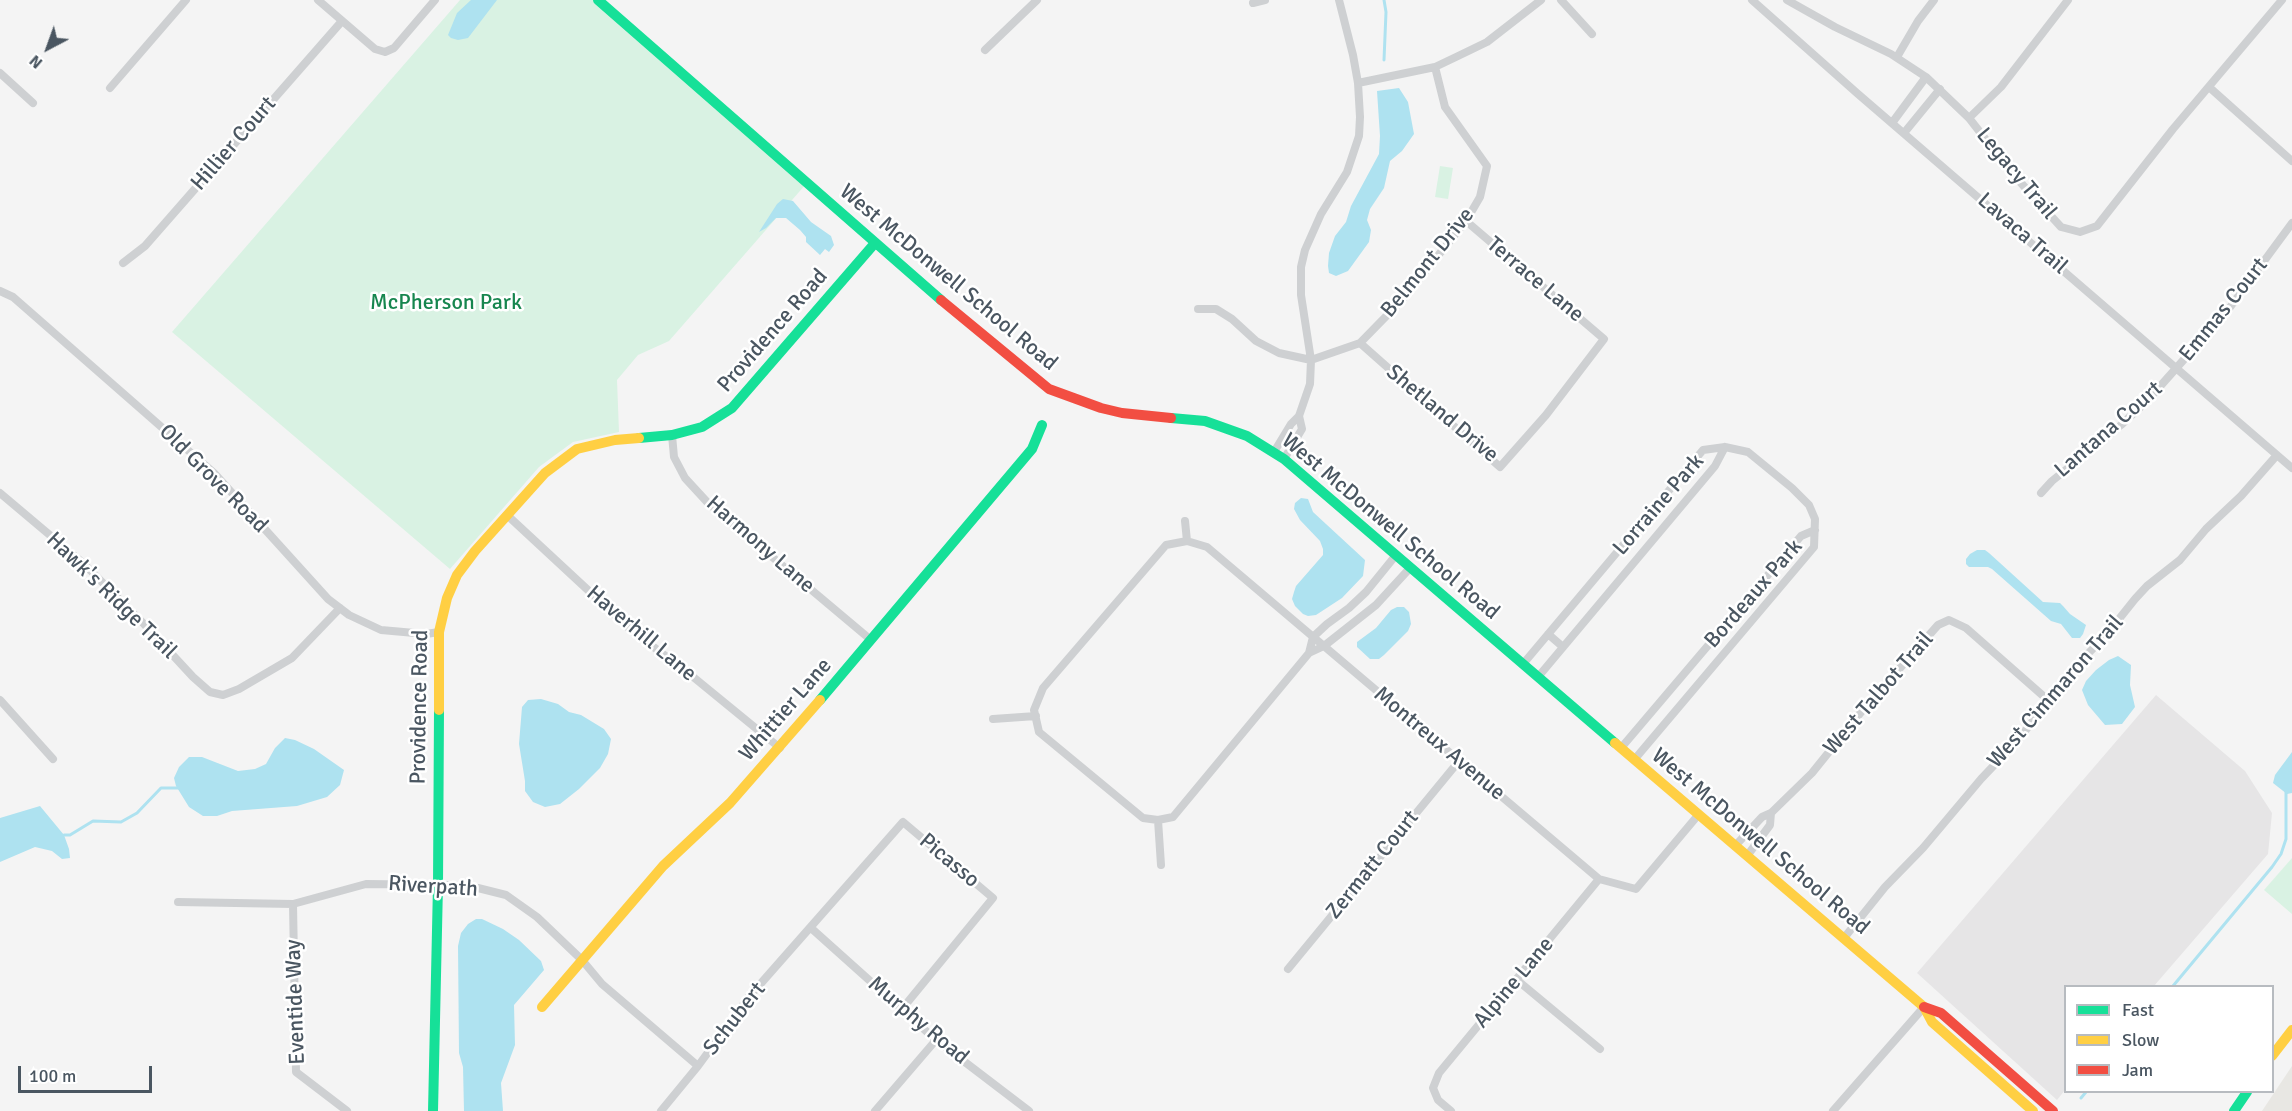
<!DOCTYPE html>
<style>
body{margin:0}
#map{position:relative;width:2292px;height:1111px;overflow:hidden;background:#f4f4f4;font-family:Signika,sans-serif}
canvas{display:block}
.legend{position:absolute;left:2064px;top:985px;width:210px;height:108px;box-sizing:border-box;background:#fff;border:2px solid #b7bbc0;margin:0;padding:8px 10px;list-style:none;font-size:18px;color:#4a5661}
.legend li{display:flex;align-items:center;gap:12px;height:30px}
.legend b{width:30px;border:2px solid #b7bbc0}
.north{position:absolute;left:18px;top:18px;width:60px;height:60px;-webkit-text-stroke:4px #fff;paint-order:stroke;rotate:221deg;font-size:16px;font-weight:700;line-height:24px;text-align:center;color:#4a5661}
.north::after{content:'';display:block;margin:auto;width:21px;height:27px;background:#4a5661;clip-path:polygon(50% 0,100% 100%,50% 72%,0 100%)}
.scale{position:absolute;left:18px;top:1066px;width:134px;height:27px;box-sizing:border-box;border:3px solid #4a5661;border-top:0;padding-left:8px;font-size:18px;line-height:21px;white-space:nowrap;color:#4a5661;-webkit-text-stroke:4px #fff;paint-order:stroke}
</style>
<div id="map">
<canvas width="2292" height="1111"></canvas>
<ul class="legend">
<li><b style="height:8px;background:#16e098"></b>Fast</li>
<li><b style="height:8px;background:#ffcf43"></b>Slow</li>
<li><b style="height:8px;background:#f24e42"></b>Jam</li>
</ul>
<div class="north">N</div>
<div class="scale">100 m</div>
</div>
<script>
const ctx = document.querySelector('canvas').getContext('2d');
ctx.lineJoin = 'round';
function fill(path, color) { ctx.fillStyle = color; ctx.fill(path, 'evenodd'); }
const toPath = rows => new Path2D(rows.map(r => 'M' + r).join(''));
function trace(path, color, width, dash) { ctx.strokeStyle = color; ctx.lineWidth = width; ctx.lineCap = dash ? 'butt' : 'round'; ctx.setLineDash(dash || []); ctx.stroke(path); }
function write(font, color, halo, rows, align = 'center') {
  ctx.font = font + ' Signika,sans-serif'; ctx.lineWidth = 5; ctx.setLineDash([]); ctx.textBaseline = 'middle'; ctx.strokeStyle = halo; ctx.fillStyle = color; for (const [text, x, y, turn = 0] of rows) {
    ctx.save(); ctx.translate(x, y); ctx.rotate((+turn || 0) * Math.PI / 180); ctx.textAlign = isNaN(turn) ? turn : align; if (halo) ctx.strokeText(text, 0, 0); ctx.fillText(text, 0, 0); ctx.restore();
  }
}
fill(toPath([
 [2292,1066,2292,1111,2262,1111]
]), '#e8e7e3');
fill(toPath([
 [2156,695,2245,771,2272,813,2268,854,2154,986,2066,986,2065,1090,2057,1100,1917,973]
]), '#e6e5e6');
fill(toPath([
 [460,0,598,0,806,184,669,341,638,355,617,380,619,432,573,442,539,467,450,569,172,332],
 [1440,166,1453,168,1448,199,1435,197],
 [2292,858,2292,914,2264,890]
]), '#d9f2e3');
fill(toPath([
 [471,0,497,0,468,38,458,40,451,38,448,35,457,13],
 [1399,88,1408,102,1414,134,1402,151,1390,161,1384,188,1370,209,1367,220,1371,230,1369,242,1348,271,1336,276,1329,273,1328,266,1329,253,1335,236,1346,222,1351,206,1379,154,1380,136,1377,91],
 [783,199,793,201,811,222,831,236,834,245,829,252,825,249,820,255,806,242,806,237,800,230,786,218,776,218,766,228,759,232,777,204],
 [1301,498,1308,499,1313,512,1365,560,1363,576,1342,598,1316,615,1308,616,1303,614,1295,606,1292,599,1294,592,1296,586,1323,555,1323,549,1320,541,1300,520,1294,509,1295,503],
 [1977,550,1985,550,1989,553,2043,602,2060,603,2063,606,2070,614,2086,625,2083,634,2080,638,2072,638,2061,624,2051,621,1992,569,1988,567,1969,567,1966,564,1966,559,1970,554],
 [1397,607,1404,607,1409,612,1411,624,1408,631,1384,655,1379,659,1370,659,1357,647,1357,642,1376,628,1391,610],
 [2118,656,2131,665,2130,685,2135,707,2122,724,2105,725,2088,705,2082,690,2086,681,2096,670,2109,660],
 [541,699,558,704,569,712,581,715,604,729,611,739,608,754,600,768,579,789,560,804,545,807,533,802,525,791,525,781,519,744,522,707,528,700],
 [285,738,295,740,314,749,344,770,340,785,327,797,297,806,232,811,217,816,203,816,189,807,176,786,174,778,179,767,189,757,202,757,238,771,255,769,266,764,275,748],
 [2292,752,2292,793,2287,794,2273,783,2275,775],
 [40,806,64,835,69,849,70,858,62,859,52,851,35,847,0,862,0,818],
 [476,919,482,919,503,929,519,940,541,961,544,970,514,1005,515,1045,501,1083,503,1111,464,1111,463,1067,459,1053,458,946,461,933,468,924]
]), '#aee2f0');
trace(toPath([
 [1384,60,1386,12,1384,0],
 [64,835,70,835,93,821,121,822,137,813,161,788,178,788],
 [2173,986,2272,867,2281,854,2286,839,2286,790],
 [2081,1098,2086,1092]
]), '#aee2f0', 3);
trace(toPath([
 [318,0,375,49,385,52,394,48,435,0],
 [1561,0,1592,34],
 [1752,0,1858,94,2292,468],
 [1787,0,1835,27,1891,54,1926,77,1969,118,2011,172,2061,227,2080,232,2097,226,2173,129,2282,0],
 [1253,3,1265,0],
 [985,50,1037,0],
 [1897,57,1918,21,1934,0],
 [0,73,33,103],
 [1358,83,1435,67,1456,57,1487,42,1541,0],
 [2209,87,2292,161],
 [110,88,186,0],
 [1969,118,2001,87,2068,0],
 [1892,123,1926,77],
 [1904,133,1940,89],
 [123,263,145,246,342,21],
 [0,291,13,297,214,473,328,599,349,615,381,630,426,634,439,632],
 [1198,309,1216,309,1232,319,1256,341,1279,353,1311,360,1360,343,1402,300,1466,221,1480,197,1487,166,1445,107,1435,67],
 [1360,343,1500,467,1546,415,1604,339,1466,221],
 [672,435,674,457,685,478,708,503,871,640],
 [1274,452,1291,424,1299,416,1310,384,1311,360,1301,295,1301,267,1305,250,1321,214,1347,172,1359,136,1360,117,1358,83,1353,55,1339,0],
 [1284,459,1302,429,1299,416],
 [0,493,83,563,144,624,193,677,210,692,223,695,239,689,292,658,340,608],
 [2041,493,2052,481,2121,425,2147,401,2228,310,2292,223],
 [507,515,631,630,692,676,780,748],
 [1185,521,1187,541],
 [1187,541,1207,547,1599,879,1636,889,1699,814],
 [1187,541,1166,545,1043,688,1034,710,1039,732,1143,818,1158,820,1173,817,1309,653],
 [1396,555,1366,592,1349,608,1327,624,1313,637,1309,653,1324,646,1376,605,1410,568],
 [1548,634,1563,647],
 [1523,664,1703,450,1725,447,1748,452,1792,488,1809,505,1815,519,1814,547,1634,760],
 [1538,677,1715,466,1725,447],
 [0,700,53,759],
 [993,719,1036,716],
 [1621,748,1801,536,1815,530],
 [1158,820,1161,865],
 [1735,846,1762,817,1771,813,1812,773,1862,711,1938,625,1949,620,1966,628,2049,701],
 [1747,856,1770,825,1771,813],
 [178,902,293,904,366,884,450,885,478,888,506,895,537,917,582,960,602,984,698,1066],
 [293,904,296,1072,347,1111],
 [811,928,936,1040,1029,1111],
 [1844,938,1885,887,1923,848,1981,779,2017,741,2079,663,2107,634,2135,599,2147,586,2180,560,2206,529,2241,496,2277,455],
 [1288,969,1459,761],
 [1517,980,1600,1049],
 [661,1111,698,1066,748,998,903,822,993,898,902,1009],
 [875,1111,936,1040],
 [1451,1111,1438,1100,1433,1088,1439,1073,1599,879],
 [1833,1111,1924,1007]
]), '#ced0d2', 8);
trace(toPath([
 [598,0,941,300],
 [1171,418,1205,421,1247,436,1284,459,1615,743],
 [639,438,672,435,702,427,732,408,875,243],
 [820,700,1032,449,1042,425],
 [433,1111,438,885,439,710],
 [2234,1111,2247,1092]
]), '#16e098', 10);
trace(toPath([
 [439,710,439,632,447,598,457,575,475,551,545,473,577,449,615,440,639,438],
 [1615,743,1924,1007,1932,1022,2033,1111],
 [542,1007,663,866,730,803,820,700],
 [2272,1056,2292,1030]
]), '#ffcf43', 10);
trace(toPath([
 [941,300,1049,389,1101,408,1122,413,1171,418],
 [1924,1007,1941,1013,2053,1111]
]), '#f24e42', 10);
write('22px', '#4a5661', '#fff', [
 ["Hillier Court",234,144,-49],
 ["Legacy Trail",2016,174,50],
 ["Lavaca Trail",2022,234,41],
 ["Belmont Drive",1428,263,-51],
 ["West McDonwell School Road",948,278,40],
 ["Terrace Lane",1535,280,40],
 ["Emmas Court",2224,310,-51],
 ["Providence Road",773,331,-49],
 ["Shetland Drive",1442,414,40],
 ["Lantana Court",2109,430,-41],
 ["Old Grove Road",213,479,45],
 ["Lorraine Park",1659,505,-49],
 ["West McDonwell School Road",1390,527,40],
 ["Harmony Lane",760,545,41],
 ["Bordeaux Park",1754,594,-49],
 ["Hawk's Ridge Trail",111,596,44],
 ["Haverhill Lane",641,634,40],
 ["West Cimmaron Trail",2056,692,-49],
 ["West Talbot Trail",1879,694,-49],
 ["Providence Road",420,707,-89],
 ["Whittier Lane",786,710,-49],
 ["Montreux Avenue",1439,744,40],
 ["West McDonwell School Road",1760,842,40],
 ["Picasso",949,861,40],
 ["Zermatt Court",1373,865,-51],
 ["Riverpath",433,887,4],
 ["Alpine Lane",1514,983,-50],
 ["Eventide Way",296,1002,-92],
 ["Schubert",735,1019,-52],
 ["Murphy Road",918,1021,40]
]);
write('22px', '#17864f', '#fff', [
 ["McPherson Park",446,303]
]);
</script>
